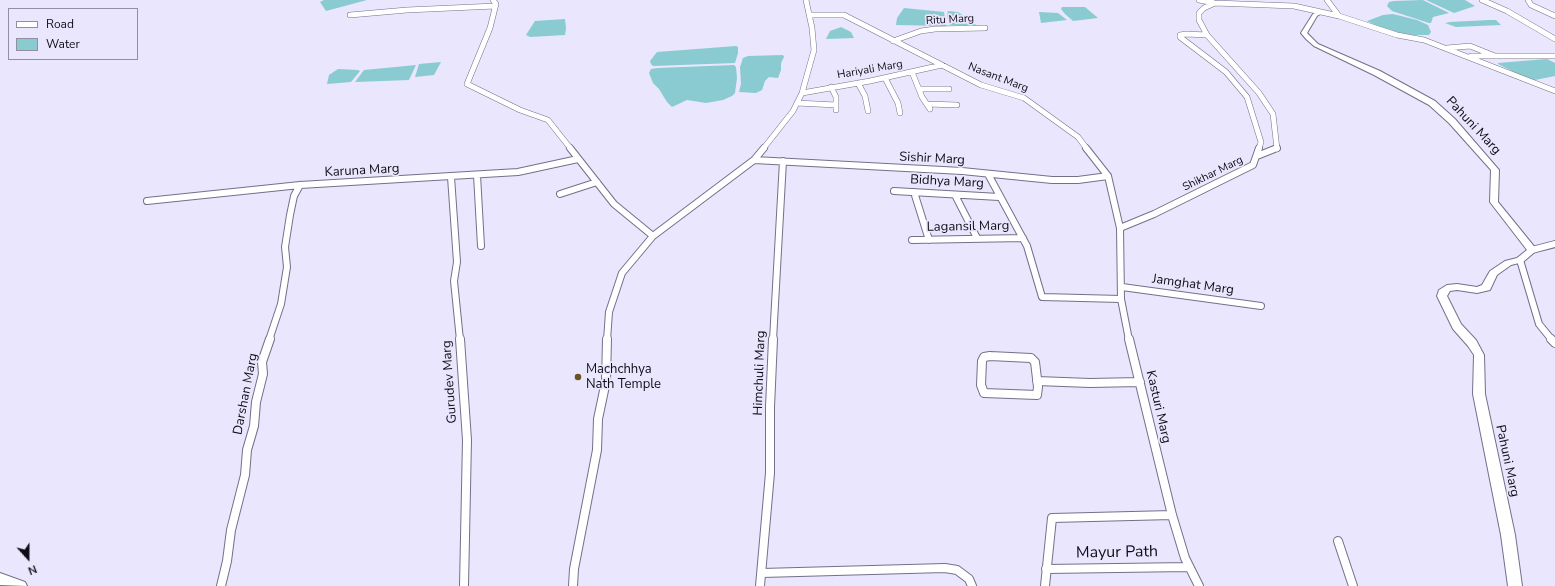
<!DOCTYPE html>
<style>
body{margin:0}
#map{position:relative;width:1555px;height:586px;overflow:hidden;background:#e9e6fd;font-family:"Nunito Sans",sans-serif}
canvas{display:block}
.legend{position:absolute;left:8px;top:8px;width:130px;height:52px;box-sizing:border-box;background:#e9e6fd;border:1px solid #918fa0;margin:0;padding:5px 7px;list-style:none;font-size:12px;color:#0e0c15}
.legend li{display:flex;align-items:center;gap:8px;height:20px}
.legend b{width:20px;border:1px solid #918fa0}
.north{position:absolute;left:8px;top:538px;width:40px;height:40px;-webkit-text-stroke:3px #e9e6fd;paint-order:stroke;rotate:159deg;font-size:11px;font-weight:700;line-height:16px;text-align:center;color:#0e0c15}
.north::after{content:'';display:block;margin:auto;width:14px;height:18px;background:#0e0c15;clip-path:polygon(50% 0,100% 100%,50% 72%,0 100%)}
</style>
<div id="map">
<canvas width="1555" height="586"></canvas>
<ul class="legend">
<li><b style="height:5px;background:#fff"></b>Road</li>
<li><b style="height:11px;background:#89cbd0"></b>Water</li>
</ul>
<div class="north">N</div>
</div>
<script>
const ctx = document.querySelector('canvas').getContext('2d');
ctx.lineJoin = 'round';
function fill(path, color) { ctx.fillStyle = color; ctx.fill(path, 'evenodd'); }
const toPath = rows => new Path2D(rows.map(r => 'M' + r).join(''));
function trace(path, color, width, dash) { ctx.strokeStyle = color; ctx.lineWidth = width; ctx.lineCap = dash ? 'butt' : 'round'; ctx.setLineDash(dash || []); ctx.stroke(path); }
function write(font, color, halo, rows, align = 'center') {
  ctx.font = font + ' "Nunito Sans",sans-serif'; ctx.lineWidth = 3.5; ctx.setLineDash([]); ctx.textBaseline = 'middle'; ctx.strokeStyle = halo; ctx.fillStyle = color; for (const [text, x, y, turn = 0] of rows) {
    ctx.save(); ctx.translate(x, y); ctx.rotate((+turn || 0) * Math.PI / 180); ctx.textAlign = isNaN(turn) ? turn : align; if (halo) ctx.strokeText(text, 0, 0); ctx.fillText(text, 0, 0); ctx.restore();
  }
}
fill(toPath([
 [324,0,367,0,326,11,320,2],
 [1423,0,1449,13,1433,17,1431,23,1429,23,1392,11,1387,6,1389,2,1394,1],
 [1426,0,1465,0,1475,6,1454,13],
 [1062,7,1085,7,1098,18,1073,21,1065,14,1061,9],
 [904,8,944,12,946,26,896,25,897,18],
 [948,11,958,12,976,25,950,25,947,16],
 [1039,12,1058,13,1067,20,1041,23],
 [1393,14,1417,20,1428,25,1431,32,1429,35,1414,35,1385,30,1367,21,1383,15],
 [565,19,566,28,565,35,530,37,526,35,535,21],
 [1489,20,1496,20,1501,25,1456,27,1445,23,1450,22],
 [841,27,851,32,854,38,826,39,830,31],
 [736,46,738,47,738,53,735,63,653,66,651,64,650,61,657,52],
 [783,55,784,57,781,63,781,70,778,78,769,77,765,81,762,90,756,93,739,92,741,84,740,67,743,58,748,56],
 [1547,59,1555,63,1555,76,1535,80,1526,78,1498,64,1498,63],
 [441,62,434,75,415,77,419,64],
 [416,65,409,80,355,82,364,70],
 [734,65,736,67,737,78,735,93,732,96,723,100,706,103,687,100,672,107,667,102,659,89,653,83,649,73,651,69,658,68],
 [338,69,358,70,360,71,351,82,327,84,329,75]
]), '#89cbd0');
const streetFar2 = toPath([
 [493,0,496,4,490,28,467,84,520,110,548,120,571,149],
 [1199,0,1215,3,1294,6,1339,16,1397,35,1424,40,1555,91],
 [1327,0,1339,16],
 [1482,0,1507,11,1555,39],
 [1528,0,1531,5,1555,16],
 [1215,3,1204,8,1199,13,1199,20,1207,35,1186,34,1180,35,1180,37,1226,72,1247,97,1261,142,1259,149],
 [350,15,407,10,495,6],
 [810,15,844,15,981,85,1024,98,1078,137,1087,149],
 [1207,35,1259,93,1273,114,1277,149],
 [893,41,921,31,935,29,985,28],
 [1447,48,1470,46,1495,56],
 [1471,56,1555,56],
 [912,72,922,97,930,109],
 [885,78,898,103,900,113],
 [858,83,865,96,868,111],
 [831,87,836,97,836,110],
 [919,89,949,89],
 [802,93,870,81,942,65],
 [797,103,836,105],
 [927,104,957,105],
 [763,149,793,111,802,93,814,50,812,28,806,0]
]);
const streetFar1 = toPath([
 [570,148,614,204,653,236],
 [1086,148,1108,176,1120,228,1121,299,1129,340],
 [1257,156,1277,148],
 [754,160,962,171,1052,180,1078,180,1108,176],
 [988,174,1027,246,1042,297,1121,299],
 [477,175,481,246],
 [451,177,457,262,454,281,460,340],
 [894,191,999,197],
 [914,192,929,240],
 [560,194,597,182],
 [955,195,977,238],
 [147,201,300,185,518,172,578,159],
 [1120,228,1154,214,1253,165,1259,148],
 [912,240,1023,238],
 [1532,250,1555,244],
 [1520,260,1539,324,1552,340],
 [1122,287,1261,306],
 [269,340,281,304,287,267,285,247,290,215,294,196,300,185],
 [607,340,609,312,622,273,653,236,754,160,764,148],
 [773,340,783,161]
]);
const street = toPath([
 [460,339,467,440,464,586],
 [1129,339,1172,515,1185,558,1199,586],
 [1551,339,1555,343],
 [990,356,1031,358,1035,362,1038,387,1037,395,984,393,981,385,982,361,984,357,990,356],
 [1037,381,1090,383,1140,382],
 [1338,541,1353,586],
 [1046,569,1188,567],
 [762,573,945,568,957,570,969,579,972,586],
 [221,586,227,561,231,530,245,475,247,450,254,426,256,402,263,374,262,362,270,339],
 [573,586,574,569,597,450,598,419,606,381,607,339],
 [760,586,770,473,770,407,773,339],
 [1045,586,1052,518,1172,515]
]);
const secondary = toPath([
 [1319,11,1324,12,1317,16,1307,33,1318,44,1380,71,1435,101,1455,119,1499,170,1498,202,1537,250,1523,262,1511,265,1497,275,1490,290,1477,293,1457,290,1450,291,1447,296,1461,324,1476,340,1484,355,1485,394,1515,535,1522,586,1508,586,1501,535,1473,394,1474,355,1468,346,1453,329,1437,296,1439,290,1447,285,1457,284,1477,287,1482,285,1490,271,1505,261,1517,258,1527,250,1490,202,1491,170,1449,123,1429,105,1374,75,1314,46,1306,39,1301,33,1313,14,1319,11],
 [0,573,25,582,27,586,0,585,0,573]
]);
trace(streetFar2, '#74708a', 6);
trace(streetFar1, '#74708a', 8);
trace(street, '#74708a', 10);
trace(secondary, '#74708a', 2);
trace(streetFar2, '#fff', 5);
trace(streetFar1, '#fff', 6);
trace(street, '#fff', 8);
fill(secondary, '#fff');
for (const [x, y, r, color] of [
 [578,377,4,"#695322"]
]) { const dot = new Path2D(); dot.arc(x, y, r, 0, 2 * Math.PI); ctx.fillStyle = color; ctx.fill(dot); trace(dot, '#e9e6fd', 1.5); }
write('11px', '#0e0c15', '#e9e6fd', [
 ["Ritu Marg",950,20,-3],
 ["Hariyali Marg",870,70,-10],
 ["Nasant Marg",998,78,21],
 ["Shikhar Marg",1213,174,-26]
]);
write('13px', '#0e0c15', '#e9e6fd', [
 ["Pahuni Marg",1473,126,47],
 ["Sishir Marg",932,159,3],
 ["Karuna Marg",362,171,-3],
 ["Bidhya Marg",947,182,3],
 ["Lagansil Marg",968,227,-1],
 ["Jamghat Marg",1193,285,8],
 ["Himchuli Marg",760,373,-88],
 ["Gurudev Marg",450,382,-94],
 ["Darshan Marg",246,394,-79],
 ["Kasturi Marg",1158,407,77],
 ["Pahuni Marg",1507,461,78]
]);
write('13px', '#0e0c15', '#e9e6fd', [
 ["Machchhya",586,370],
 ["Nath Temple",586,385]
], 'left');
write('16px', '#0e0c15', '#e9e6fd', [
 ["Mayur Path",1117,553,-1]
]);
</script>
